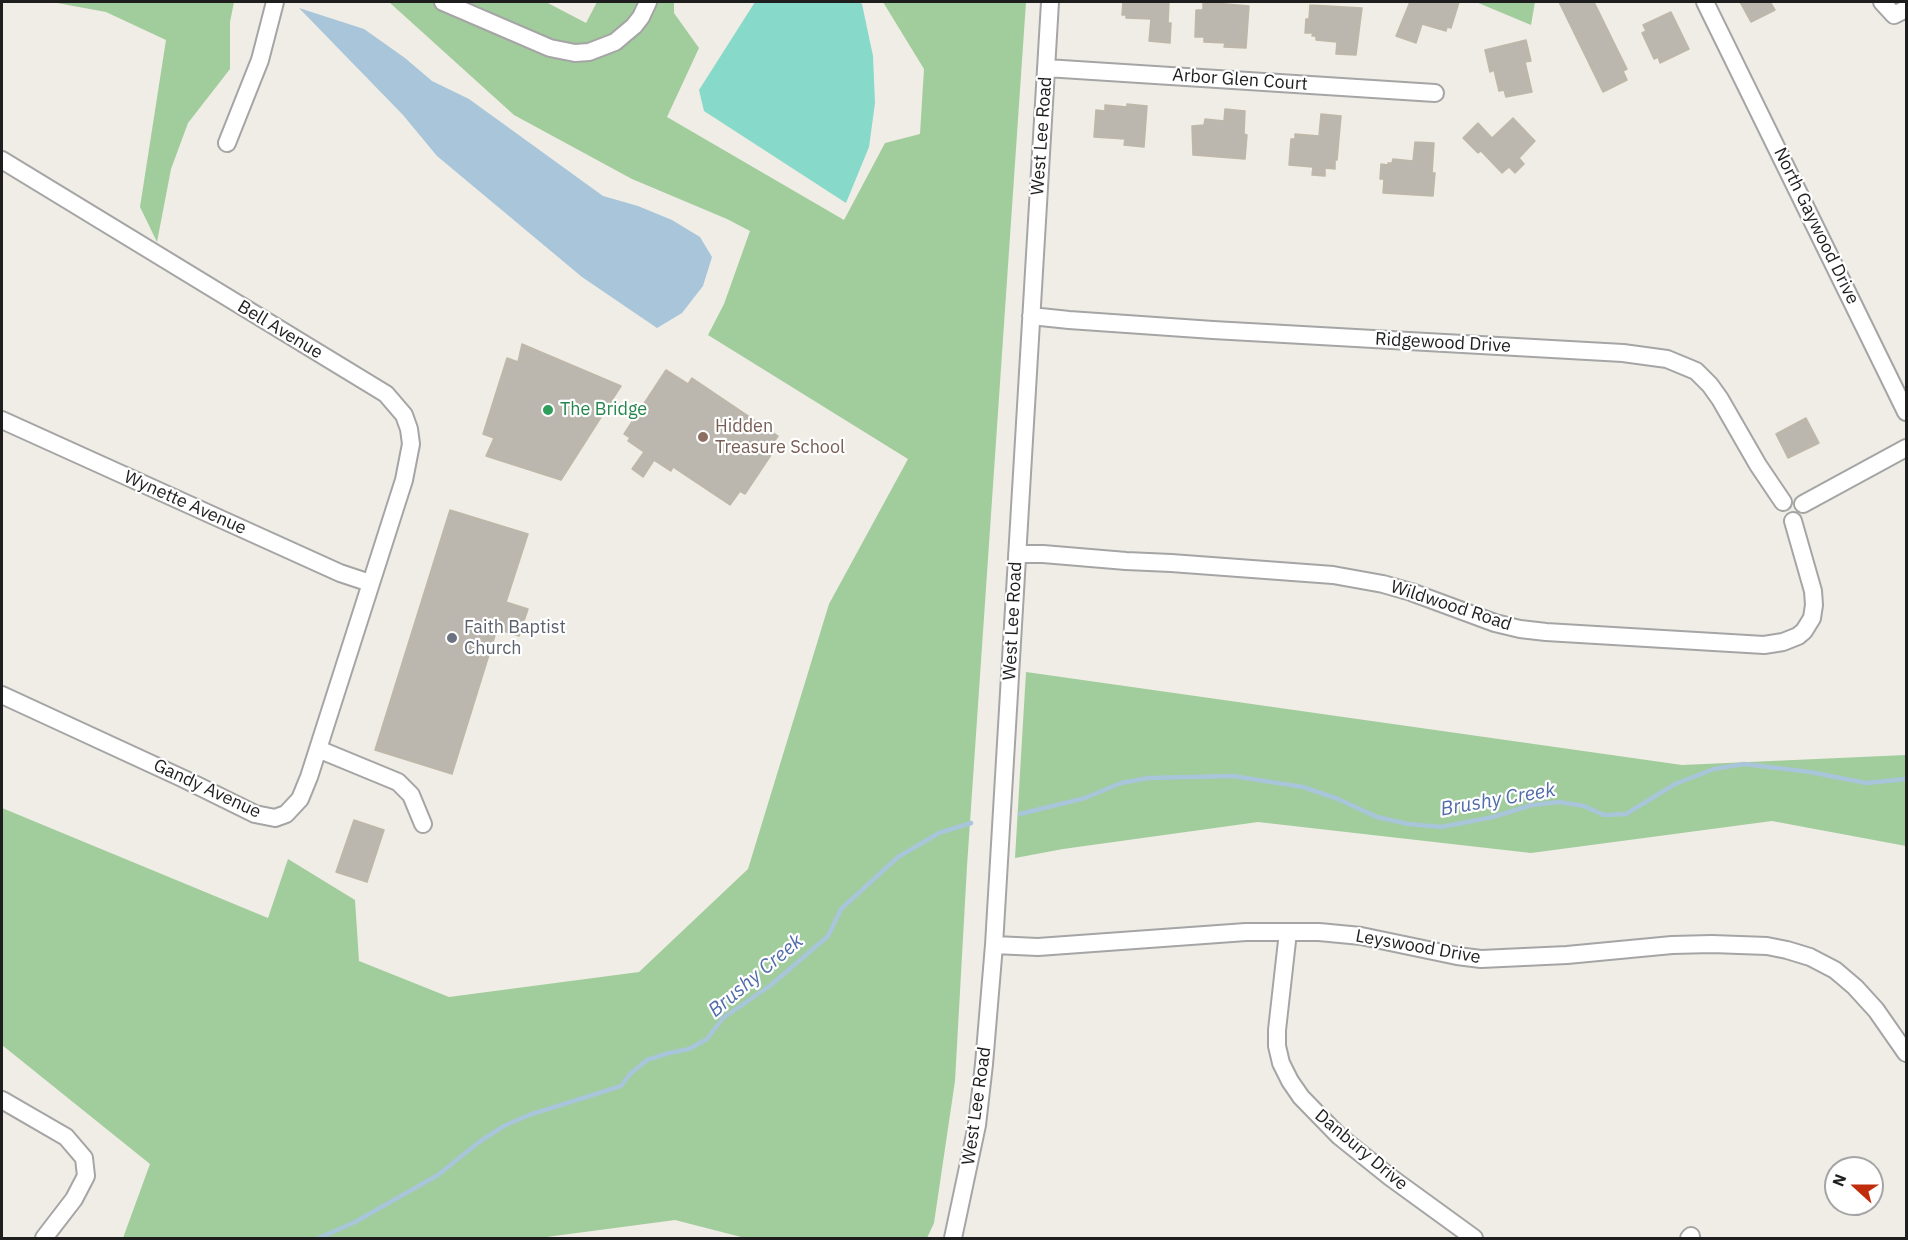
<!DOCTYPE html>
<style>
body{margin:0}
#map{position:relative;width:1908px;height:1240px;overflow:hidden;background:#efede5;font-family:"IBM Plex Sans",sans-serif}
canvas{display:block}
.frame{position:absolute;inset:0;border:3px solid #1e1e1e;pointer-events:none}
.north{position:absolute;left:1824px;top:1156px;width:60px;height:60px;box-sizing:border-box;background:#fff;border:2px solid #a5a5a5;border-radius:50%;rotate:291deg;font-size:16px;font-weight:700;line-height:24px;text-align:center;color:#1e1e1e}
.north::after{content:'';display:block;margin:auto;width:21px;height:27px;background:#c12d0c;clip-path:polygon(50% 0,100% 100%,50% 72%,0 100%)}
</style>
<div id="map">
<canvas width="1908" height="1240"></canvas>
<div class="frame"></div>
<div class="north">N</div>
</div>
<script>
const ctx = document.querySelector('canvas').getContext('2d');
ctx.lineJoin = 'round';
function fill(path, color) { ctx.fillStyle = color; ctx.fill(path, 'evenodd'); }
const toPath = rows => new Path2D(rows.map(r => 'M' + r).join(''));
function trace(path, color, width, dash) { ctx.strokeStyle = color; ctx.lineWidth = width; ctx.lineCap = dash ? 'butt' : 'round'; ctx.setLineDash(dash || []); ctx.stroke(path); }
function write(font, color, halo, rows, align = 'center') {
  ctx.font = font + ' "IBM Plex Sans",sans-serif'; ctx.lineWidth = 4.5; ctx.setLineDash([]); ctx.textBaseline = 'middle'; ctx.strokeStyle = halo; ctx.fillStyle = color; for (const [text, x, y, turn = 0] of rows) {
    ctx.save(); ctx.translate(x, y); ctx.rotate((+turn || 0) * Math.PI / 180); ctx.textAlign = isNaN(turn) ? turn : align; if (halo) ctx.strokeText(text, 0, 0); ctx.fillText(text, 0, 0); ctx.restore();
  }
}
fill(toPath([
 [52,2,234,2,230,22,230,69,188,123,171,169,157,242,140,207,166,40,106,12],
 [389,2,546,2,586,23,597,2,674,2,674,13,699,48,667,117,844,220,885,143,920,134,924,69,883,2,1026,2,967,866,955,1081,934,1223,927,1238,745,1238,675,1220,539,1238,123,1238,150,1164,2,1045,2,808,268,918,288,859,355,900,359,961,449,997,639,972,748,869,829,604,908,459,708,335,724,304,750,231,727,219,632,179,514,115],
 [1476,2,1535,2,1531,25],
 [1026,672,1682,765,1906,755,1906,846,1772,821,1531,853,1258,822,1063,849,1015,858]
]), '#a1cc9c');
fill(toPath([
 [755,2,859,2,862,4,873,56,875,103,869,147,846,203,704,111,699,90]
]), '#87d9c9');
fill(toPath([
 [299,8,364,29,405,58,432,81,469,99,603,196,638,206,672,220,700,237,712,257,703,286,682,313,657,328,582,277,437,156,403,115]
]), '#a8c5da');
trace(toPath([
 [1020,814,1085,798,1121,783,1148,778,1233,776,1303,787,1338,799,1377,817,1408,824,1441,827,1493,817,1532,805,1559,802,1584,806,1604,815,1626,814,1675,784,1714,769,1744,764,1810,772,1866,783,1906,779],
 [319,1238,355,1222,438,1175,479,1142,504,1126,529,1115,621,1086,630,1074,647,1060,669,1053,689,1049,707,1039,723,1018,771,985,828,936,841,909,898,857,939,833,971,823]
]), '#a8c5da', 4.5);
const building = toPath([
 [1123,2,1169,2,1168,23,1171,23,1170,43,1149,41,1151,19,1126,18,1126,15,1122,15,1123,2],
 [1203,2,1249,6,1246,48,1224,47,1225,43,1204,42,1204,37,1195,37,1196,10,1203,10,1203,2],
 [1410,2,1459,2,1451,28,1447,27,1446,31,1422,24,1416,43,1396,36,1410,2],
 [1559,2,1594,2,1627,69,1623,71,1627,80,1603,92,1559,2],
 [1740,2,1770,2,1775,10,1751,22,1740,2],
 [1310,5,1362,8,1356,55,1336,54,1337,42,1316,40,1316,36,1312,36,1313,33,1305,33,1306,19,1309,19,1310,5],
 [1671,12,1689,49,1660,63,1658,57,1654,59,1642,33,1646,31,1643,25,1671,12],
 [1526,40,1531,61,1525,62,1532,92,1506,97,1504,90,1499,91,1494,70,1490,72,1485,50,1526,40],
 [1127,104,1147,106,1144,147,1124,145,1125,139,1094,137,1096,110,1105,111,1105,105,1127,107,1127,104],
 [1225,109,1245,111,1244,134,1247,135,1245,159,1193,155,1192,126,1204,125,1205,119,1224,121,1225,109],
 [1321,114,1341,116,1337,160,1335,160,1335,169,1325,168,1325,176,1312,175,1313,167,1289,165,1291,139,1295,139,1295,134,1319,136,1321,114],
 [1513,118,1535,141,1519,158,1524,164,1515,173,1509,167,1502,173,1481,151,1478,153,1463,138,1478,123,1492,138,1513,118],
 [1415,142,1434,143,1432,173,1435,173,1433,196,1383,193,1384,179,1380,179,1381,164,1388,165,1388,163,1392,163,1393,159,1413,161,1415,142],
 [522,344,621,386,561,480,486,456,494,438,483,434,507,358,518,362,522,344],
 [666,370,688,384,692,378,778,436,767,452,771,455,745,494,740,491,730,505,673,467,671,471,654,460,643,477,632,469,644,452,628,441,630,438,624,434,666,370],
 [1806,418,1819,443,1788,458,1776,434,1806,418],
 [450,510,528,534,506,602,528,609,519,636,497,629,452,774,375,750,450,510],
 [354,820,384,830,367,882,336,872,354,820]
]);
fill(building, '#bbb6ae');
trace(building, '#bfb7a8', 1.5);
const minor = toPath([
 [443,2,550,48,575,53,589,52,615,42,634,26,641,17,648,2],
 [1705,2,1906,412],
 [1882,2,1894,15,1906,9],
 [1046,68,1435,93],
 [227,143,260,60,275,2],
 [2,160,386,394,404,415,409,429,411,444,404,480,309,777,300,799,286,814,275,818,255,814,184,779,2,695],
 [1031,316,1069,320,1213,330,1623,353,1667,359,1696,371,1710,385,1720,399,1758,465,1783,502],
 [2,420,340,573,370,583],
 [1803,504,1906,448],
 [1017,554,1043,554,1126,561,1171,563,1333,575,1383,584,1411,592,1495,623,1520,629,1546,632,1764,645,1783,642,1798,636,1804,631,1812,618,1814,605,1813,591,1793,521],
 [318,749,398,782,411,795,423,824],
 [1288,932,1277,1030,1277,1046,1281,1063,1290,1081,1301,1097,1339,1136,1390,1177,1474,1238],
 [994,945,1038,947,1246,932,1319,932,1361,936,1457,956,1481,959,1567,955,1672,945,1712,944,1767,946,1787,950,1810,957,1835,970,1855,987,1876,1010,1906,1053],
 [2,1100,66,1137,84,1158,86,1176,74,1199,44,1238],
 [953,1238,977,1125,984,1064,994,945,1050,2],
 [1689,1238,1691,1236]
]);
trace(minor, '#a5a5a5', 20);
trace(minor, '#fff', 16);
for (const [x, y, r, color] of [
 [548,410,6,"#2e9e5b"],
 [703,437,6,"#8d6e63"],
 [452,638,6,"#6b7280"]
]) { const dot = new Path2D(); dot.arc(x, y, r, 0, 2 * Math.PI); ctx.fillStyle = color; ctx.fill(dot); trace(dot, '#fff', 2); }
write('18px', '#1e1e1e', '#fff', [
 ["Arbor Glen Court",1240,80,4],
 ["West Lee Road",1042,136,-86],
 ["North Gaywood Drive",1816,226,64],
 ["Bell Avenue",280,330,31],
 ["Ridgewood Drive",1443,343,3],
 ["Wynette Avenue",185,503,24],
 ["Wildwood Road",1451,606,18],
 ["West Lee Road",1013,621,-87],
 ["Gandy Avenue",207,789,25],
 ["Leyswood Drive",1418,947,10],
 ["West Lee Road",977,1106,-82],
 ["Danbury Drive",1361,1150,40]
]);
write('18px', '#27864d', '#fff', [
 ["The Bridge",560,410]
], 'left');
write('18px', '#785e54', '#fff', [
 ["Hidden",715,427],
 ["Treasure School",715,448]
], 'left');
write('18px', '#5b616d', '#fff', [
 ["Faith Baptist",464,628],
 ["Church",464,649]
], 'left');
write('italic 20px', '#506ca9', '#fff', [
 ["Brushy Creek",1498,800,-10],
 ["Brushy Creek",756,976,-40]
]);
</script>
